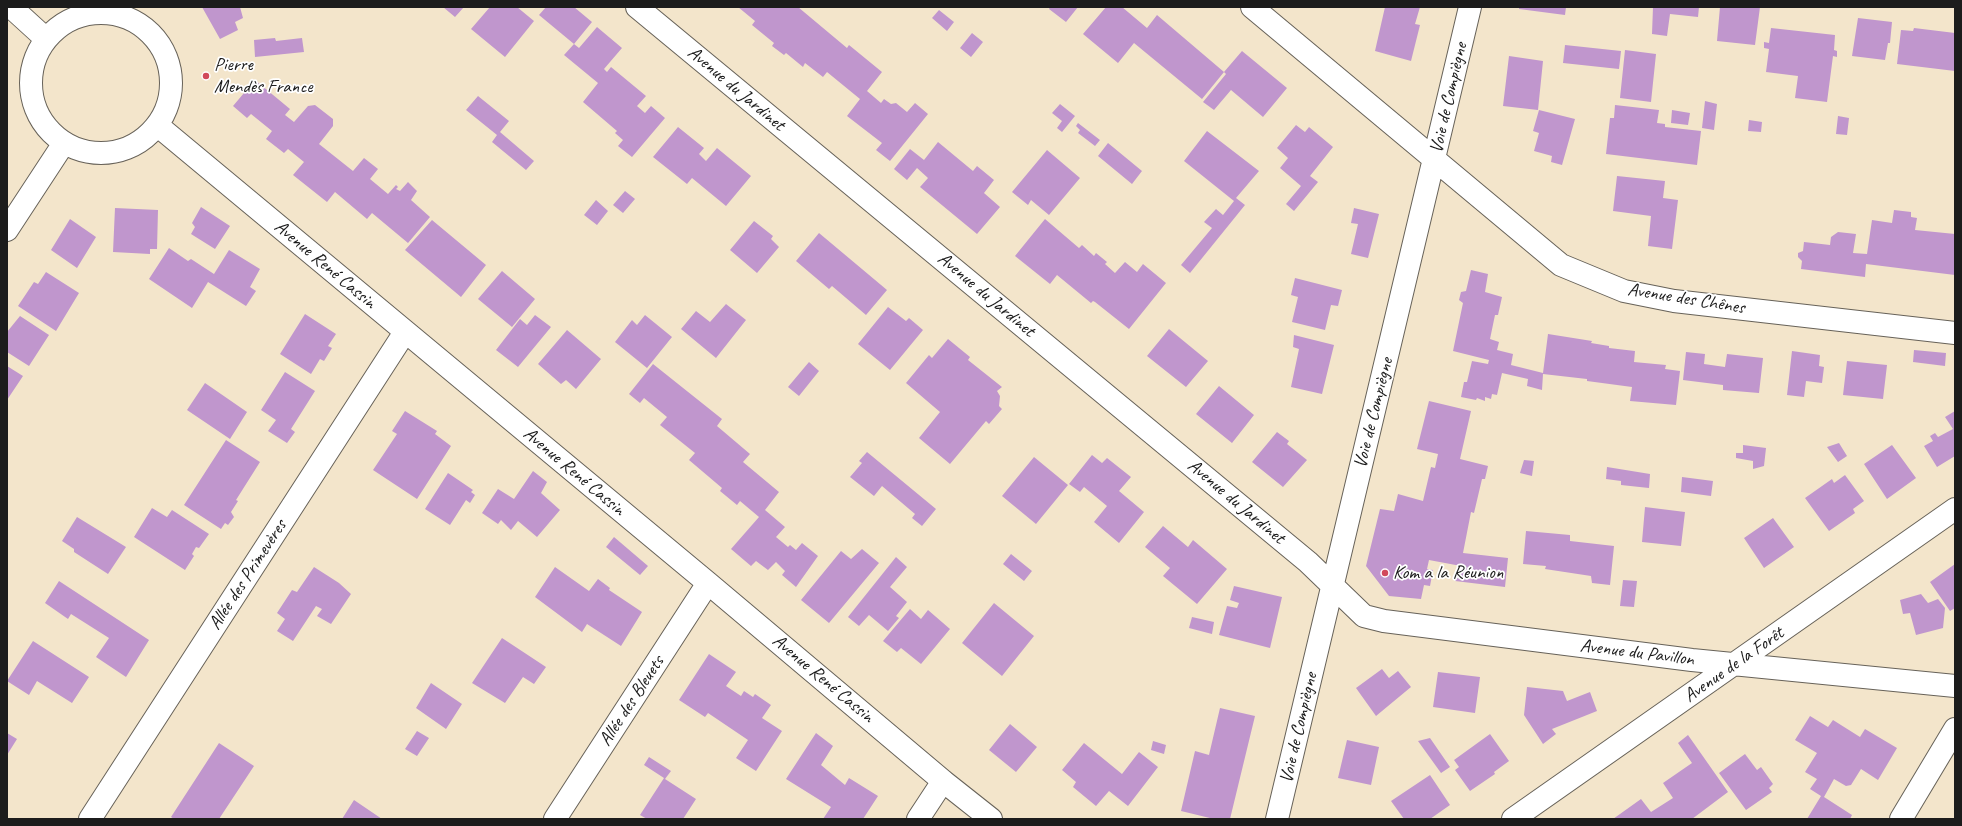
<!DOCTYPE html>
<meta charset="utf-8">
<style>
body{margin:0}
#map{position:relative;width:1962px;height:826px;overflow:hidden;background:#f3e5cb;font-family:Caveat,sans-serif}
canvas{display:block}
.frame{position:absolute;inset:0;border:8px solid #1c1c1c;pointer-events:none}
</style>
<div id="map">
<canvas width="1962" height="826"></canvas>
<div class="frame"></div>
</div>
<script>
const ctx = document.querySelector('canvas').getContext('2d');
ctx.lineJoin = 'round';
function fill(path, color) { ctx.fillStyle = color; ctx.fill(path, 'evenodd'); }
const toPath = rows => new Path2D(rows.map(r => 'M' + r).join(''));
function trace(path, color, width, dash) { ctx.strokeStyle = color; ctx.lineWidth = width; ctx.lineCap = dash ? 'butt' : 'round'; ctx.setLineDash(dash || []); ctx.stroke(path); }
function write(font, color, halo, rows, align = 'center') {
  ctx.font = font + ' Caveat,sans-serif'; ctx.lineWidth = 3.5; ctx.setLineDash([]); ctx.textBaseline = 'middle'; ctx.strokeStyle = halo; ctx.fillStyle = color; for (const [text, x, y, turn = 0] of rows) {
    ctx.save(); ctx.translate(x, y); ctx.rotate((+turn || 0) * Math.PI / 180); ctx.textAlign = isNaN(turn) ? turn : align; if (halo) ctx.strokeText(text, 0, 0); ctx.fillText(text, 0, 0); ctx.restore();
  }
}
fill(toPath([
 [202,7,240,7,243,18,235,22,238,30,220,39],
 [443,7,464,7,455,17],
 [490,7,517,7,534,21,505,57,471,29],
 [546,7,574,7,592,22,574,44,579,48,597,27,622,48,604,69,607,72,611,67,646,96,637,106,645,113,651,106,665,118,632,157,618,146,623,140,615,133,617,131,583,102,598,83,564,55,574,44,539,15],
 [738,7,798,7,847,48,849,45,882,72,867,91,881,103,884,99,891,104,896,103,907,112,915,103,928,114,890,161,876,150,882,143,847,116,860,99,827,72,823,77,805,63,803,67,786,53,784,55,772,46,774,43,752,25,755,21],
 [1050,7,1078,7,1066,22,1049,9],
 [1106,7,1122,7,1147,28,1157,15,1224,72,1242,51,1287,88,1263,117,1231,90,1214,110,1203,102,1226,74,1224,72,1202,99,1134,43,1118,63,1083,34],
 [1385,7,1420,7,1415,24,1420,25,1411,61,1375,51],
 [1519,7,1566,7,1565,15,1519,9],
 [1653,7,1699,7,1698,17,1670,14,1667,36,1652,34],
 [1720,7,1760,7,1755,45,1717,41],
 [939,10,954,22,947,31,932,18],
 [1858,18,1892,22,1890,43,1888,43,1885,60,1852,56],
 [1771,28,1835,35,1834,50,1837,51,1837,57,1833,56,1827,102,1795,98,1798,76,1766,72,1769,49,1764,48,1764,42,1769,43],
 [1914,28,1955,33,1955,71,1897,64,1901,30,1913,31],
 [972,33,983,42,971,57,960,48],
 [275,38,276,41,302,38,304,52,255,57,254,40],
 [1565,45,1621,51,1619,69,1563,63],
 [1625,50,1656,54,1651,102,1620,98],
 [1509,56,1543,61,1538,110,1503,106],
 [255,80,290,109,285,115,294,122,308,106,315,105,333,119,333,126,319,144,353,171,364,158,378,169,370,179,388,194,396,185,398,187,396,189,400,191,408,182,417,191,411,200,430,217,408,243,372,213,367,219,335,192,327,202,293,175,304,162,288,149,284,153,266,139,272,131,251,114,247,118,233,106],
 [478,96,509,121,500,132,534,161,526,170,492,142,497,135,466,110],
 [1705,101,1717,104,1714,130,1702,128],
 [1060,104,1075,116,1062,132,1057,128,1062,121,1052,113],
 [1615,105,1659,110,1657,123,1665,124,1665,127,1701,131,1697,165,1606,154,1610,118,1614,118],
 [1539,110,1575,119,1562,165,1551,162,1552,156,1534,151,1539,133,1533,131],
 [1672,110,1690,113,1688,125,1671,123],
 [1838,116,1849,118,1847,135,1836,134],
 [1749,120,1762,122,1761,132,1748,131],
 [1078,123,1100,140,1095,146,1078,133,1080,130,1076,126],
 [1296,125,1305,132,1309,127,1333,147,1310,176,1318,182,1294,211,1286,204,1301,186,1280,168,1288,158,1277,148],
 [678,127,704,148,699,154,706,161,717,148,751,176,726,206,692,178,687,184,653,157],
 [1207,131,1259,171,1236,198,1245,205,1190,273,1181,265,1212,228,1204,222,1216,209,1223,215,1234,201,1184,161],
 [938,142,973,171,977,166,994,180,984,193,1000,207,977,234,920,187,928,178,917,168,907,180,894,169,910,149,924,160],
 [1108,143,1142,171,1132,184,1098,156],
 [1047,150,1080,178,1049,215,1031,200,1028,205,1012,192],
 [1617,176,1665,181,1663,198,1678,200,1672,249,1648,246,1651,216,1613,211],
 [625,191,635,199,623,213,613,205],
 [596,200,608,211,597,225,584,215],
 [201,207,230,226,215,249,191,234,195,227,192,223],
 [115,208,158,210,157,249,150,249,150,254,113,252],
 [1354,208,1379,214,1368,258,1351,254,1358,224,1351,223],
 [1894,210,1911,212,1911,217,1917,218,1915,230,1955,234,1955,275,1866,264,1865,277,1801,269,1802,261,1798,257,1798,253,1803,251,1804,242,1830,245,1831,237,1838,232,1856,234,1853,253,1867,254,1872,220,1892,223],
 [70,219,96,237,77,268,51,250],
 [1045,219,1079,248,1082,245,1094,256,1096,253,1107,262,1105,264,1115,273,1125,262,1137,272,1143,264,1166,283,1129,329,1095,302,1093,301,1091,303,1057,275,1050,284,1015,256],
 [432,220,486,265,461,297,405,250],
 [754,221,773,236,771,239,779,247,757,273,730,250],
 [819,233,887,290,866,315,832,286,829,289,796,261],
 [169,248,188,261,191,259,214,274,229,250,260,269,250,287,256,291,246,306,208,282,192,308,149,279],
 [1471,270,1488,274,1485,292,1502,297,1498,315,1495,315,1490,339,1499,342,1497,350,1513,354,1511,365,1543,373,1548,334,1592,341,1591,343,1609,346,1609,348,1635,351,1634,362,1666,365,1665,369,1680,371,1676,405,1630,401,1632,387,1587,381,1587,379,1543,374,1542,390,1527,386,1528,379,1502,373,1497,395,1492,394,1491,399,1485,397,1485,401,1477,398,1476,400,1461,397,1464,382,1467,382,1472,361,1488,364,1489,360,1453,351,1463,303,1459,300,1461,292,1466,291],
 [502,271,535,299,512,327,478,299],
 [46,272,79,293,56,331,18,306,34,282,38,284],
 [1295,278,1342,290,1338,306,1331,305,1325,330,1292,322,1298,297,1291,295],
 [726,304,746,320,716,358,681,329,696,311,710,322],
 [888,307,906,321,909,318,923,330,890,370,858,344],
 [305,314,336,334,328,346,332,348,324,361,320,359,311,374,280,354],
 [535,315,551,327,518,367,496,350,520,319,527,325],
 [645,315,672,337,647,368,615,342,632,320,637,325],
 [20,316,49,335,29,366,7,352,7,332],
 [1169,329,1208,361,1186,387,1147,356],
 [567,330,601,359,576,389,566,380,561,384,538,364],
 [1294,335,1334,345,1322,394,1291,387,1299,349,1293,347],
 [948,339,970,357,968,360,1002,387,997,391,1000,396,999,406,1002,409,989,424,986,421,950,464,919,438,940,412,906,383,929,355,932,358],
 [1914,350,1946,353,1945,366,1913,362],
 [1792,351,1820,355,1819,366,1824,367,1822,383,1806,381,1804,397,1787,395],
 [1686,352,1705,354,1704,364,1725,367,1727,354,1763,358,1759,393,1723,390,1723,385,1683,380],
 [1847,361,1887,365,1883,399,1843,395],
 [809,362,819,371,799,396,788,387],
 [653,364,722,419,717,426,750,454,743,462,779,492,765,510,785,527,776,537,788,547,790,545,796,550,802,543,818,556,796,587,782,575,785,571,776,562,768,570,756,561,751,566,731,549,759,517,740,501,737,505,720,491,722,488,689,460,695,453,660,425,667,417,644,398,640,403,629,394],
 [7,366,23,376,7,400],
 [285,372,315,391,291,429,295,432,287,443,268,431,276,420,261,410],
 [205,383,247,412,230,439,187,410],
 [1219,386,1254,415,1232,443,1196,414],
 [1429,401,1471,411,1460,459,1488,466,1485,479,1482,479,1474,513,1471,512,1463,553,1508,558,1505,587,1455,581,1461,566,1429,560,1427,569,1433,570,1430,586,1424,585,1421,599,1389,596,1366,566,1380,509,1394,511,1398,494,1423,501,1431,467,1435,468,1438,454,1417,449],
 [405,411,437,431,435,434,451,446,417,499,373,470,397,434,392,431],
 [1955,411,1955,456,1937,467,1924,446,1933,441,1930,436,1935,433,1938,437,1953,429,1945,417],
 [1277,432,1289,441,1287,444,1307,460,1283,487,1252,462],
 [226,440,260,462,236,500,238,501,231,512,234,517,228,525,225,523,221,529,184,505],
 [1839,443,1847,456,1838,462,1827,447],
 [1743,445,1766,448,1764,466,1753,469,1753,461,1736,458,1736,453,1743,453],
 [1892,445,1916,478,1887,499,1864,464],
 [867,452,936,509,922,526,912,518,915,514,882,486,874,496,850,477,862,463,859,461],
 [1092,455,1102,463,1107,458,1131,477,1119,491,1144,512,1119,543,1094,522,1107,506,1084,487,1080,492,1069,484],
 [1034,457,1068,485,1036,524,1002,496],
 [1524,460,1534,461,1532,476,1520,473],
 [1607,467,1650,474,1649,488,1621,485,1621,481,1606,479],
 [533,471,547,482,541,493,560,510,537,537,518,521,511,530,501,520,498,524,482,513,498,489,514,499],
 [448,473,473,490,471,492,475,495,470,503,466,500,450,525,425,509],
 [1845,475,1864,501,1853,509,1855,513,1829,531,1805,498,1832,479,1834,483],
 [1682,477,1713,481,1711,496,1681,492],
 [1645,507,1685,512,1681,546,1642,542],
 [152,508,167,517,172,510,209,534,199,548,196,547,192,554,194,556,185,570,134,537],
 [77,517,126,547,108,574,74,552,74,549,62,541],
 [1773,518,1794,547,1764,568,1744,538],
 [1163,526,1188,547,1193,540,1227,569,1197,604,1163,576,1170,568,1145,547],
 [1526,531,1570,535,1570,541,1614,546,1610,585,1592,583,1591,576,1545,569,1546,566,1523,564],
 [614,537,648,566,640,575,606,547],
 [862,549,879,563,829,623,801,600,841,551,851,559],
 [1011,554,1032,571,1024,581,1003,564],
 [896,557,907,567,890,587,907,602,896,616,899,618,888,631,869,615,859,626,848,617],
 [1955,564,1955,608,1950,611,1930,582],
 [314,567,339,583,351,594,331,624,317,616,322,609,316,606,293,641,277,631,285,619,277,613,292,590,297,592],
 [555,567,589,591,598,579,610,588,609,590,642,612,621,646,587,624,582,632,535,597],
 [1623,580,1637,581,1634,607,1620,606],
 [59,581,149,640,126,677,96,657,109,638,71,614,68,619,45,603],
 [1234,586,1282,597,1270,648,1219,635,1227,606,1237,608,1239,603,1230,600],
 [1921,594,1928,603,1938,599,1945,608,1943,628,1916,635,1910,613,1903,614,1900,600],
 [994,603,1034,636,1002,676,962,643],
 [910,609,921,619,928,610,950,629,921,664,901,648,897,652,883,641],
 [1192,617,1214,622,1212,634,1189,628],
 [502,638,546,667,534,684,523,677,505,703,472,683],
 [33,641,89,677,72,703,37,681,29,695,7,681],
 [709,654,736,672,726,686,741,696,744,691,753,697,755,694,771,705,762,718,782,731,756,771,736,758,748,740,708,713,705,717,679,700],
 [1382,669,1389,678,1398,671,1411,687,1376,716,1356,688],
 [1438,672,1480,677,1475,713,1433,707],
 [431,683,462,704,446,729,416,708],
 [1527,687,1563,691,1567,701,1590,692,1597,711,1552,729,1556,734,1543,744,1524,715],
 [1220,708,1255,716,1230,819,1214,819,1181,811,1195,751,1209,755],
 [1810,716,1828,727,1833,720,1860,737,1865,729,1897,748,1878,780,1861,769,1851,785,1846,786,1834,779,1824,797,1852,815,1850,819,1807,819,1821,796,1810,789,1817,779,1805,772,1817,753,1795,740],
 [1010,724,1037,747,1016,772,989,750],
 [417,731,429,738,417,756,405,749],
 [7,733,17,739,7,755],
 [816,733,833,746,821,765,845,785,849,778,878,796,863,819,823,819,831,807,786,779],
 [1490,734,1509,761,1494,772,1495,774,1470,791,1455,770,1459,767,1454,760],
 [1688,735,1728,792,1692,819,1613,819,1641,799,1651,812,1673,798,1663,783,1692,763,1678,743],
 [1430,738,1450,767,1441,773,1418,741],
 [1347,740,1379,747,1371,785,1338,778],
 [1153,741,1166,745,1164,754,1151,750],
 [219,743,254,766,219,819,174,819,171,817],
 [1084,743,1122,774,1139,752,1158,767,1128,806,1109,791,1096,806,1073,787,1076,782,1062,770],
 [1745,754,1757,770,1761,767,1773,784,1769,788,1772,792,1746,810,1719,773],
 [649,757,671,771,665,779,696,799,683,819,647,819,640,815,664,778,644,765],
 [1430,775,1450,805,1430,819,1404,819,1391,801],
 [354,800,382,819,342,819]
]), '#c096cd');
const minor = toPath([
 [11,7,45,38],
 [637,7,1308,562,1364,616,1384,621,1692,660,1955,686],
 [1252,7,1561,265,1624,291,1674,301,1955,333],
 '31 83a70 70 0 1 1 140 0a70 70 0 1 1-140 0Z',
 [157,125,708,583,943,781,991,819],
 [7,230,64,143],
 [90,819,405,332],
 [555,819,708,583],
 [918,819,943,781],
 [1277,819,1470,7],
 [1513,819,1955,509],
 [1901,819,1955,729]
]);
trace(minor, '#676259', 24);
trace(minor, '#fff', 22);
for (const [x, y, r, color] of [
 [206,76,4,"#d1495b"],
 [1385,573,4,"#d1495b"]
]) { const dot = new Path2D(); dot.arc(x, y, r, 0, 2 * Math.PI); ctx.fillStyle = color; ctx.fill(dot); trace(dot, '#fff', 1.5); }
write('19px', '#1c1c1c', '#fff', [
 ["Pierre",214,65],
 ["Mendès France",214,87],
 ["Kom a la Réunion",1393,573]
], 'left');
write('19px', '#1c1c1c', '#fff', [
 ["Avenue du Jardinet",736,89,40],
 ["Voie de Compiègne",1449,98,-77],
 ["Avenue René Cassin",325,265,40],
 ["Avenue du Jardinet",986,295,40],
 ["Avenue des Chênes",1686,299,9],
 ["Voie de Compiègne",1374,413,-76],
 ["Avenue René Cassin",574,472,40],
 ["Avenue du Jardinet",1236,502,40],
 ["Allée des Primevères",248,575,-57],
 ["Avenue du Pavillon",1637,653,7],
 ["Avenue de la Forêt",1734,665,-35],
 ["Avenue René Cassin",823,679,40],
 ["Allée des Bleuets",632,701,-57],
 ["Voie de Compiègne",1299,728,-77]
]);
</script>
